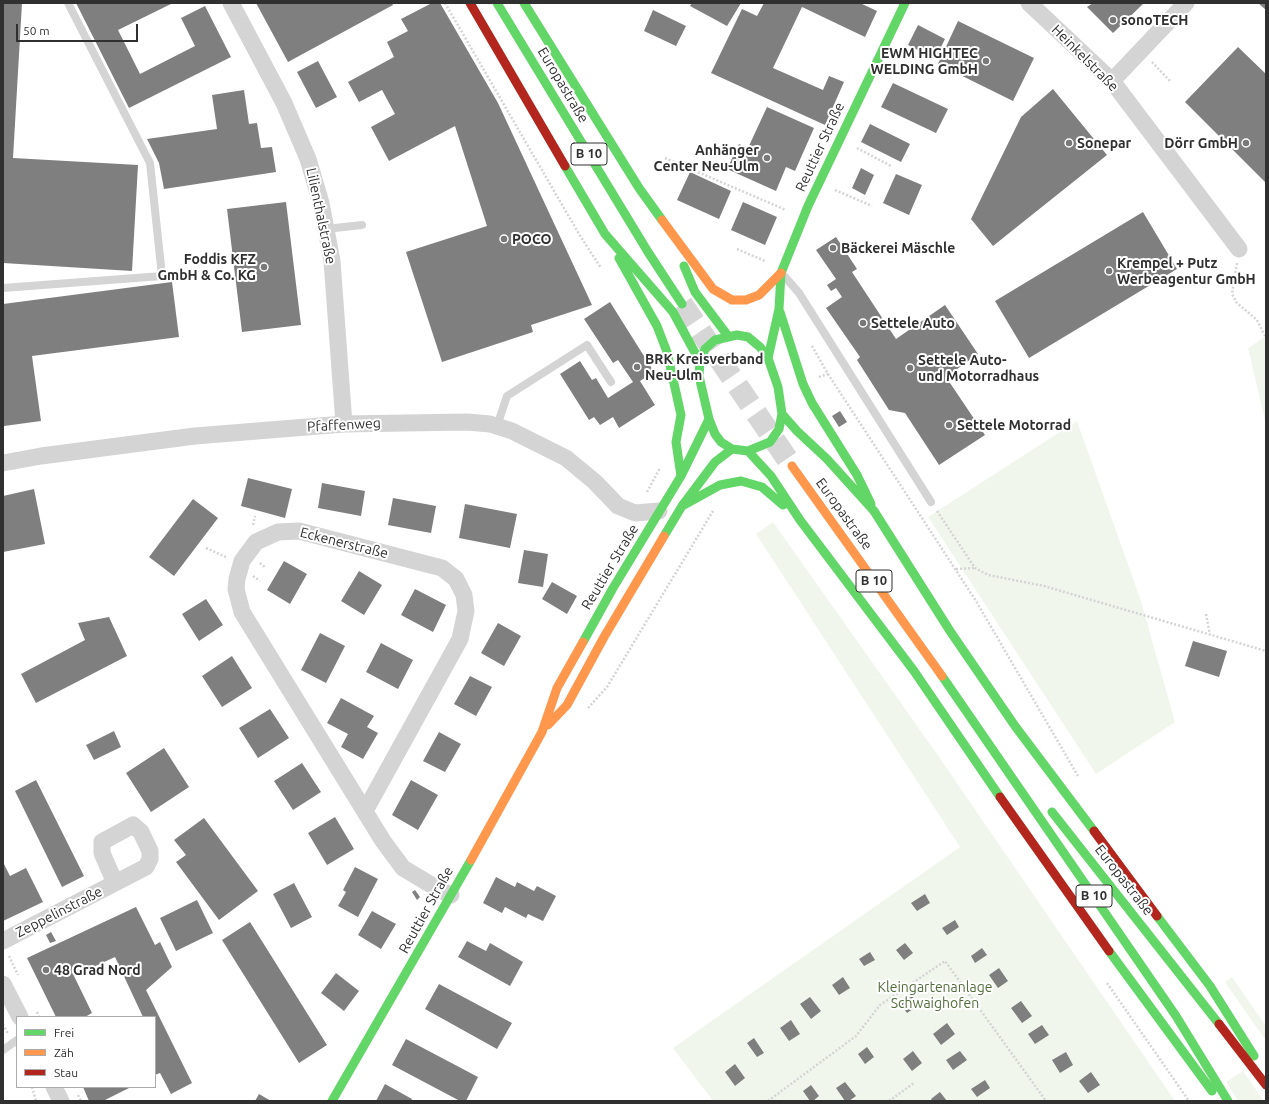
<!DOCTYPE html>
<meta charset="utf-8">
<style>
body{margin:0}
#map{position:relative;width:1269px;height:1104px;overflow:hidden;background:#fff;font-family:Ubuntu,sans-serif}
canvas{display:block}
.frame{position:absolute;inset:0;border:4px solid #303030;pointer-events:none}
.legend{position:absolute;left:16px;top:1016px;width:140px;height:72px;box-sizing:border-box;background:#fff;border:1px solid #acacac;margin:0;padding:5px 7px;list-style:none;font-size:12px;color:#303030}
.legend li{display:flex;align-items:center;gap:8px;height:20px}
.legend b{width:20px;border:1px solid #acacac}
.scale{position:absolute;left:16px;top:24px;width:122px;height:18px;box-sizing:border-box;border:2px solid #303030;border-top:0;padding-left:5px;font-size:12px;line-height:14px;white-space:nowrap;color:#303030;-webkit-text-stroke:3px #fff;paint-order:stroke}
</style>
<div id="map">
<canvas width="1269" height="1104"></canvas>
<div class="frame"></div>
<ul class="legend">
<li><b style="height:5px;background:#63d668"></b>Frei</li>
<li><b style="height:5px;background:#ff974d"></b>Zäh</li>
<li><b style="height:5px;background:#b3261e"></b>Stau</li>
</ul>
<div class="scale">50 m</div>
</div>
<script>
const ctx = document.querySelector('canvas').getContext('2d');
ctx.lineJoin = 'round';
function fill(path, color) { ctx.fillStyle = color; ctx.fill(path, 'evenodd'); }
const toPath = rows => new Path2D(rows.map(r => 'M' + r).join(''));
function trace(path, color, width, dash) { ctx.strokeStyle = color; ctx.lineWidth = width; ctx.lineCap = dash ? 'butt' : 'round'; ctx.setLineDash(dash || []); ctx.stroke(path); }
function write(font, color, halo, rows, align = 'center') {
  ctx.font = font + ' Ubuntu,sans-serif'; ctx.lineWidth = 4; ctx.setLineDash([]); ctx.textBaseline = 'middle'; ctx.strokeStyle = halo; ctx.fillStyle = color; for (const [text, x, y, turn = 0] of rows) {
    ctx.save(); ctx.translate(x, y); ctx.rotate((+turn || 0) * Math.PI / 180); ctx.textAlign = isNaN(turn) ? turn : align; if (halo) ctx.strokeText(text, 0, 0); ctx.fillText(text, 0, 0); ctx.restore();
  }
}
fill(toPath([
 [1266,336,1266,424,1248,348],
 [1077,421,1141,601,1175,722,1096,774,928,517],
 [773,522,937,754,1175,1101,713,1101,673,1048,960,847,756,534],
 [1232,977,1266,1026,1266,1041,1225,982],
 [1243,1071,1264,1101,1238,1101,1226,1082]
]), '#f1f6ed');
fill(toPath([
 [3,3,22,3,13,158,138,165,132,271,3,263],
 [76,3,173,3,118,30,140,74,195,46,181,18,205,6,231,57,129,108],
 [256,3,392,3,393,5,288,62],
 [432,3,440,3,498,103,592,305,531,325,533,332,442,362,406,252,487,226,455,126,389,161,371,127,395,114,382,90,359,102,348,82,394,57,387,42,408,31,401,19],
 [692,3,741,3,727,26,690,6],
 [764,3,860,3,877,11,865,37,802,7,773,68,823,90,829,76,844,82,825,125,711,73,742,9,757,16],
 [1093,3,1144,3,1113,33,1087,7],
 [1258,3,1266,3,1266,10],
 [653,10,686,26,676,46,644,31],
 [958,21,1034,58,1013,101,938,64],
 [918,25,945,39,935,59,908,45],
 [1238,47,1266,74,1266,183,1185,102],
 [318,61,337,97,316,108,297,72],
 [893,83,948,109,936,133,881,107],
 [1053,89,1107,155,993,246,971,219,1021,117],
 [244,90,249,124,257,123,261,148,272,147,276,172,164,189,159,163,147,139,217,129,212,95],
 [767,107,814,128,795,171,786,167,776,191,727,169,739,144,748,148],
 [870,124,910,144,901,162,861,142],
 [861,168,874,175,865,195,852,188],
 [690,172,731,191,719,219,677,200],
 [896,174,922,185,909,215,883,203],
 [286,202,301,325,242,332,227,209],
 [743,202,777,217,765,245,731,230],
 [1143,212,1177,269,1029,358,995,301],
 [836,237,857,269,852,272,896,339,945,305,978,354,946,377,985,435,939,465,905,413,889,410,857,360,860,357,826,308,842,297,836,288,831,291,827,285,836,279,816,250],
 [172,282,179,337,32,356,41,421,4,426,3,304],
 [610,302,654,372,640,381,655,405,619,428,613,417,600,425,594,417,589,420,560,374,580,361,592,380,596,378,608,398,633,382,618,360,613,363,584,319],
 [840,411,847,422,839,427,832,416],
 [248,478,292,489,285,518,241,506],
 [322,483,365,491,361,516,318,508],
 [34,489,45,544,3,552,3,496],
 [393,498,436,506,431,533,388,525],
 [193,499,218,518,174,576,149,557],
 [465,504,517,514,510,548,459,538],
 [524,550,548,554,543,587,518,583],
 [284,561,307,574,290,604,267,590],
 [359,571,382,585,364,615,341,601],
 [552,582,577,596,567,614,542,599],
 [415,589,446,605,433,632,401,615],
 [206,599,223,625,199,641,182,614],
 [109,617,127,656,36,703,21,674,85,640,78,623],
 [498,623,521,636,504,666,481,653],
 [320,633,345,646,326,683,301,670],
 [1193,641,1227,651,1219,677,1185,666],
 [381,643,413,660,398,689,366,672],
 [232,656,252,688,222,707,202,676],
 [470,676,492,687,476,716,454,704],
 [341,698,374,716,367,727,378,733,363,759,341,747,348,734,327,723],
 [270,709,289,738,258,758,239,728],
 [114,731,121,747,94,760,86,745],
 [439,732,461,744,445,772,423,761],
 [164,748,189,787,151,812,126,773],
 [302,763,321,792,293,810,274,781],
 [36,780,84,876,62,887,15,791],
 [411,780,438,795,418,830,392,815],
 [335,817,354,849,327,865,308,833],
 [204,818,258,891,219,920,176,862,186,855,174,840],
 [3,862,10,876,26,868,43,902,3,921],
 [355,867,378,879,358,917,338,906,346,892,343,890],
 [496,877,515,887,517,882,534,891,537,886,556,896,543,921,528,914,526,918,505,907,502,913,483,903],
 [294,883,312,917,291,928,273,894],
 [415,890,420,897,417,900,412,892],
 [925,894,930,903,917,911,911,903],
 [197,900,213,933,176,951,160,918],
 [136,907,155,945,160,942,172,967,146,990,192,1083,171,1094,160,1073,155,1075,155,1017,143,1017,115,957,74,976,92,1013,85,1017,56,1017,27,958],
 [372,911,396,924,381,949,358,935],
 [955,920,959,927,947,935,942,928],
 [250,922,327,1045,299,1063,222,940],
 [51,932,56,941,50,943,46,935],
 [467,941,486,951,490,943,523,962,510,986,458,957],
 [905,943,913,953,904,960,896,950],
 [982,948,987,955,975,963,971,956],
 [870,952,875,960,864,966,859,959],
 [999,968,1008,981,998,988,989,975],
 [336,973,359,991,344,1011,321,993],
 [843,977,850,988,839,995,832,985],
 [439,984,512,1023,497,1049,425,1009],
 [912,996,919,1005,907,1013,901,1004],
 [810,997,821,1011,811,1019,800,1004],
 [1021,1001,1032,1016,1022,1023,1011,1008],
 [791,1020,800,1034,789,1041,780,1028],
 [947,1023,955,1034,941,1045,933,1034],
 [1042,1025,1049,1035,1035,1044,1028,1034],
 [754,1038,764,1053,757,1057,747,1043],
 [406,1039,478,1077,466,1101,460,1101,392,1065],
 [867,1047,874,1057,865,1064,858,1054],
 [913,1051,922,1063,912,1071,903,1059],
 [960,1051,967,1060,953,1070,946,1060],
 [1066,1052,1073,1065,1060,1073,1052,1060],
 [735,1064,745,1078,735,1086,725,1072],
 [1091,1072,1100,1085,1088,1093,1079,1081],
 [985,1080,990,1088,977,1097,971,1089],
 [845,1082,856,1096,849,1101,845,1101,836,1088],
 [385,1084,412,1099,411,1101,376,1101],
 [811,1085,819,1096,813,1101,810,1101,803,1091],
 [83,1087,131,1087,103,1101,89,1101],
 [940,1092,947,1101,932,1101,931,1099],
 [259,1094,271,1101,255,1101]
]), '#7f7f7f');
trace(toPath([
 [682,304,792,466]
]), '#d6d6d6', 22, [22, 11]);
trace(toPath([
 [445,3,579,234,601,268],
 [1152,62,1171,82],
 [857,148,891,166],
 [665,158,786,210],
 [835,190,872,206],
 [737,249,765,261],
 [1237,263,1232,294,1237,303,1257,320,1266,338],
 [812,346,828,374,976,601,1078,776],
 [819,377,828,374],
 [647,492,660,468],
 [937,511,975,568,988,575,1044,586,1266,651],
 [253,525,255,516],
 [206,548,226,557],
 [260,563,266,568],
 [956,569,974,568],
 [253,576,260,581],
 [1206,614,1210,635],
 [588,708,607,687,713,511],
 [9,956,18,975],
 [1107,983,1189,1101],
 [37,1012,39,1017],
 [3,1024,8,1034],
 [32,1087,36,1101],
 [78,1095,81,1101],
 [768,1101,856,1036,880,1005,945,961,1046,1101],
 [889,1101,914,1083]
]), '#d4d4d4', 2.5, [2, 2]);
trace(toPath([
 [326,229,362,225],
 [785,277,799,293,931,502],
 [3,288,162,276,150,163,68,3],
 [497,426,507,396,587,345,611,382],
 [3,1050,17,1040]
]), '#d4d4d4', 8);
trace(toPath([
 [231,3,284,103,308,159,321,203,332,261,344,424],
 [1029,3,1112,81,1239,249],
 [1112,81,1186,3],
 [3,463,41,456,195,436,344,424,467,422,490,424,512,431,566,458,595,482,618,506,635,513,659,511],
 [365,811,460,639,466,611,464,595,456,579,442,568,299,531,278,532,256,542,242,561,237,579,236,589,242,612,383,841,403,868,438,889,451,895],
 [3,941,146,867,150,859,150,851,141,832,133,825,102,842,102,853,115,883],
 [3,984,20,1017],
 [54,1087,61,1101]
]), '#d4d4d4', 17);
trace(toPath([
 [497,3,648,252,682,304],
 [524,3,639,188,662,220],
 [565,166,605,234,673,312,700,362],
 [619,258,657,326,667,352,681,415,676,442,681,476],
 [684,266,695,292,728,336],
 [780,312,803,384,812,403,857,475,871,504],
 [737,335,748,337,760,347,768,358,778,387,782,414,779,429,770,442,748,451,732,449,721,442,715,434,709,419,699,376,700,362,705,349,715,340,737,335],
 [768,358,779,309,781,273,808,206,905,3],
 [782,414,797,431,827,459,874,511,950,631,1015,726,1094,831],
 [748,451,771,476,800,520,914,671,1000,797],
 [682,506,720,485,741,481,762,487,783,505],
 [664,536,682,506,715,462,732,449],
 [583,642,613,588,681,476,709,419],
 [942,676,1176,1016,1228,1101],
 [1052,812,1219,1024],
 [1157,916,1210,986,1254,1056],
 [1109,951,1212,1091],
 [332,1101,471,860]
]), '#63d668', 9);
trace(toPath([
 [662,220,713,289,732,300,746,300,759,295,781,273],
 [792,466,942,676],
 [548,725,567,705,604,637,664,536],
 [471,860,542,732,557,688,583,642]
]), '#ff974d', 9);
trace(toPath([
 [470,3,565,166],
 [1000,797,1109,951],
 [1094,831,1157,916],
 [1219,1024,1266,1085]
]), '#b3261e', 9);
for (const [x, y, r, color] of [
 [1113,20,4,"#787878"],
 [986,61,4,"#787878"],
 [1069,143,4,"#787878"],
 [1246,143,4,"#787878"],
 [767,158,4,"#787878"],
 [504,239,4,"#787878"],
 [833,248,4,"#787878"],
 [264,267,4,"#787878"],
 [1109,271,4,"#787878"],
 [863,323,4,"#787878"],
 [637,367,4,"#787878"],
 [910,368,4,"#787878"],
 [949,425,4,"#787878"],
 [46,970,4,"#787878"]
]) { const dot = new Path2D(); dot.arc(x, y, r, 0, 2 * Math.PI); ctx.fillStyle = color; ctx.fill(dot); trace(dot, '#fff', 1.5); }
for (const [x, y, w] of [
 [589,154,36],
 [874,581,36],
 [1094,896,36]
]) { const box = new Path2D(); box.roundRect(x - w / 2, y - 11, w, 22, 3); ctx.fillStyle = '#fff'; ctx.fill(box); trace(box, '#303030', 1); }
write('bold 13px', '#303030', null, [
 ["B 10",589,154],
 ["B 10",874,581],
 ["B 10",1094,896]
]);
write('bold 14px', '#303030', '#fff', [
 ["sonoTECH",1121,20],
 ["EWM HIGHTEC",978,53,"right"],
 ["WELDING GmbH",978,69,"right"],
 ["Sonepar",1077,143],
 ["Dörr GmbH",1238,143,"right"],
 ["Anhänger",759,150,"right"],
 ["Center Neu-Ulm",759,166,"right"],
 ["POCO",512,239],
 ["Bäckerei Mäschle",841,248],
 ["Foddis KFZ",256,259,"right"],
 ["GmbH & Co. KG",256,275,"right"],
 ["Krempel + Putz",1117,263],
 ["Werbeagentur GmbH",1117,279],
 ["Settele Auto",871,323],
 ["BRK Kreisverband",645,359],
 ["Neu-Ulm",645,375],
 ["Settele Auto-",918,360],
 ["und Motorradhaus",918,376],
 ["Settele Motorrad",957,425],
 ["48 Grad Nord",54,970]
], 'left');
write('14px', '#303030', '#fff', [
 ["Heinkelstraße",1085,58,45],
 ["Europastraße",563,85,59],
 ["Reuttier Straße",820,147,-65],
 ["Lilienthalstraße",321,216,78],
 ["Pfaffenweg",344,425,-3],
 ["Europastraße",844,514,54],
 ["Eckenerstraße",344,543,14],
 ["Reuttier Straße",610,567,-59],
 ["Europastraße",1124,880,52],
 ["Reuttier Straße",426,910,-61],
 ["Zeppelinstraße",59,912,-27]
]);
write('14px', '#526e3b', '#fff', [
 ["Kleingartenanlage",935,987],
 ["Schwaighofen",935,1003]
]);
</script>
